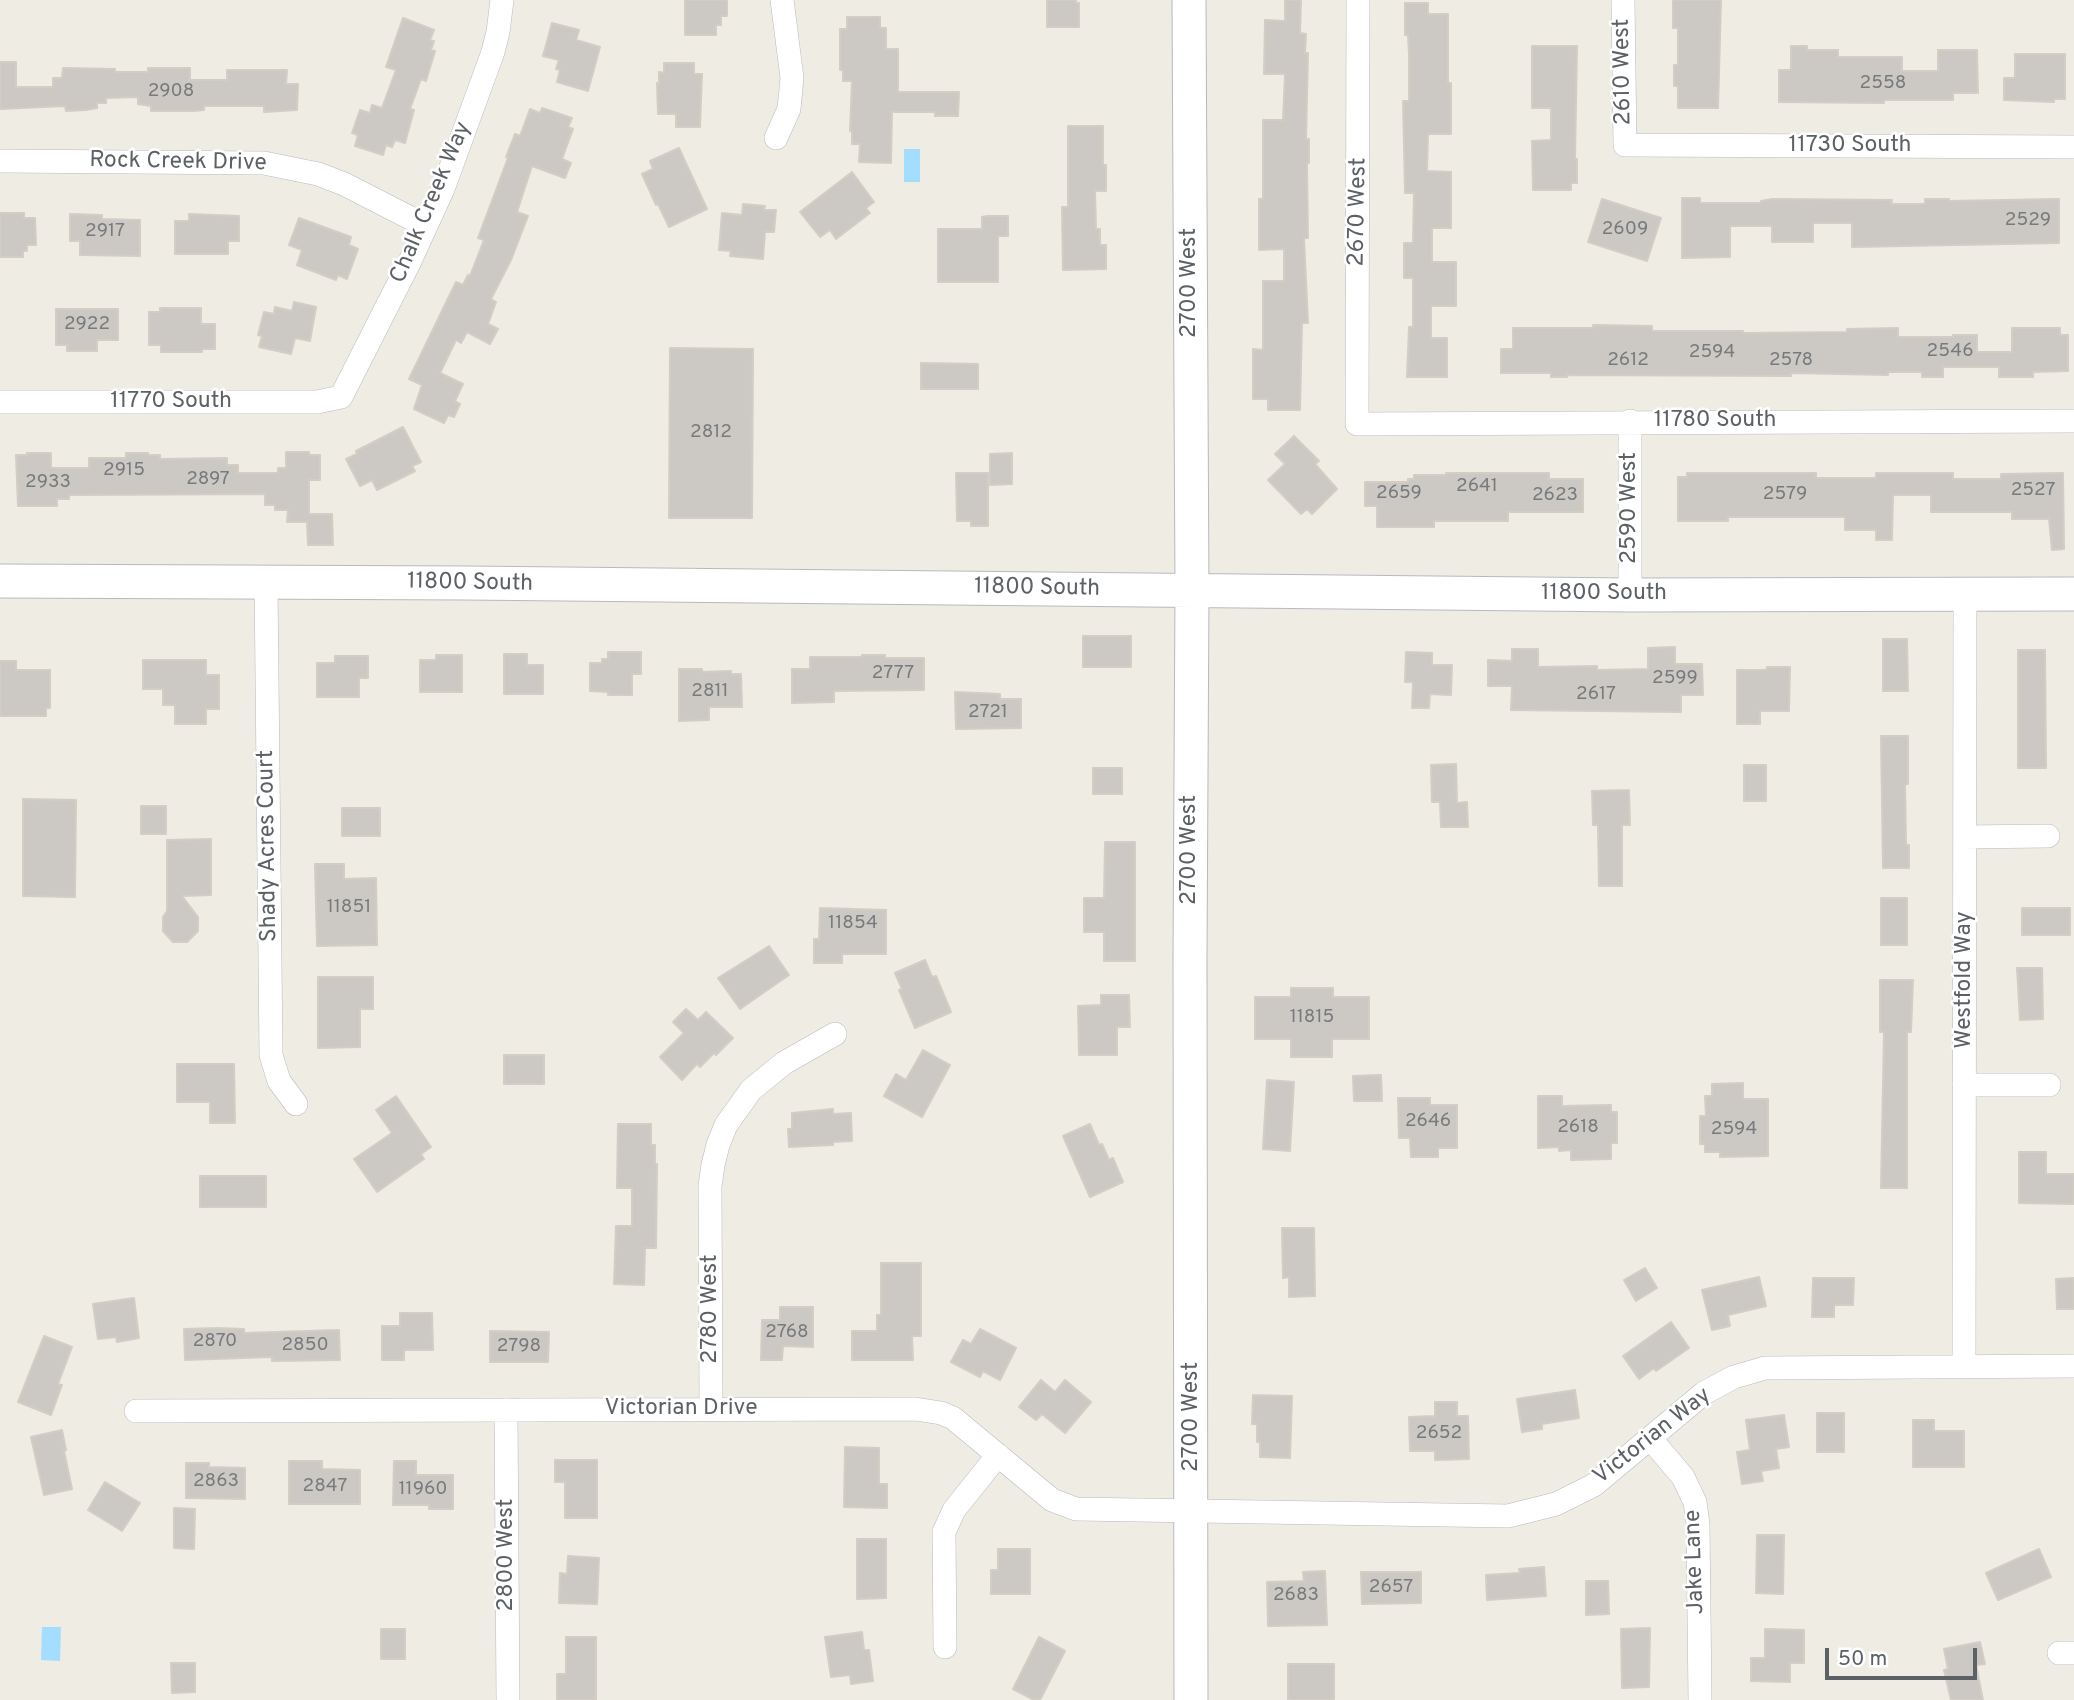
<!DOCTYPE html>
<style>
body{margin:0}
#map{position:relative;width:2074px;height:1700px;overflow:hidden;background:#efece4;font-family:Overpass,sans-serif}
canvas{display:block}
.scale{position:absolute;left:1825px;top:1648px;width:152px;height:32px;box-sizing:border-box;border:4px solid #5c6165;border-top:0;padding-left:9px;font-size:21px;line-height:24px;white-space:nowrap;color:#5c6165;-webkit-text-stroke:5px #fff;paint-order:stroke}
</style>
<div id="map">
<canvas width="2074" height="1700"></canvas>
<div class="scale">50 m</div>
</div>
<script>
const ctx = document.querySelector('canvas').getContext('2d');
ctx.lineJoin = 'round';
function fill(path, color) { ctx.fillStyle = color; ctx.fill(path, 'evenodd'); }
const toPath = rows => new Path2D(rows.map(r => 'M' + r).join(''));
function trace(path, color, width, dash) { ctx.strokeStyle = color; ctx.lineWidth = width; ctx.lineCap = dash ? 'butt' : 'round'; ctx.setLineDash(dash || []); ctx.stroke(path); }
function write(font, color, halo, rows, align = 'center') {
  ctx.font = font + ' Overpass,sans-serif'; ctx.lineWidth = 5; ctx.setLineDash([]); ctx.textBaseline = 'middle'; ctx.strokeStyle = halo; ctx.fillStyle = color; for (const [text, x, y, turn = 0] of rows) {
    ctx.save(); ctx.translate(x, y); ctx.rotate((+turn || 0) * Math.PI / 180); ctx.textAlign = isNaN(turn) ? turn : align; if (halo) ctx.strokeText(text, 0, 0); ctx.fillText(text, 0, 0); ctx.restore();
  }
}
fill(toPath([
 [904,149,920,149,920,182,904,182],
 [42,1627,61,1627,60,1661,41,1660]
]), '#a4ddff');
const building = toPath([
 [685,0,727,0,727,16,721,16,721,25,716,25,716,35,685,35,685,0],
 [1047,0,1076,0,1076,3,1079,3,1079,27,1047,27,1047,0],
 [1285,0,1301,0,1300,33,1306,34,1305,53,1308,53,1306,139,1309,139,1309,163,1307,163,1308,238,1304,238,1308,323,1302,323,1300,410,1268,410,1268,399,1253,399,1253,349,1263,350,1263,281,1284,281,1284,249,1259,250,1259,199,1263,199,1263,120,1283,120,1285,74,1264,74,1265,20,1285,21,1285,0],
 [1673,0,1721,0,1718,108,1678,108,1678,86,1674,86,1674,65,1678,65,1678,28,1673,28,1673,0],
 [1405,3,1428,3,1428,14,1448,14,1448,83,1451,83,1451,134,1428,134,1427,171,1451,172,1451,228,1432,228,1432,262,1456,262,1456,306,1431,306,1431,338,1447,338,1447,377,1407,377,1409,327,1413,327,1413,278,1404,278,1404,243,1413,243,1414,193,1405,193,1403,101,1409,101,1409,54,1408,35,1405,35,1405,3],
 [847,17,880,17,880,28,886,28,886,49,898,49,898,92,959,92,958,116,935,116,935,112,892,112,891,163,859,162,860,144,852,144,852,131,850,131,852,81,843,81,843,70,840,70,840,29,847,29,847,17],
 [403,18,434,30,430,40,434,41,431,50,435,51,426,81,421,79,410,109,414,110,405,143,395,140,392,147,386,145,383,155,355,146,358,135,352,133,360,110,370,113,372,105,382,108,396,70,386,67,403,18],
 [552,23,579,30,576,40,600,47,588,91,557,82,560,70,556,69,559,60,543,56,552,23],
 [1532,46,1577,46,1575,159,1577,159,1577,183,1571,183,1571,190,1533,190,1532,141,1551,140,1551,108,1532,108,1532,46],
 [1791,46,1807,46,1807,50,1838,50,1838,57,1902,57,1902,71,1938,71,1938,50,1977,50,1978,93,1953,93,1953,100,1884,100,1884,103,1779,102,1779,70,1791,70,1791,46],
 [2015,54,2065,54,2065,99,2054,99,2054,102,2004,100,2004,78,2015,78,2015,54],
 [0,62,16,62,16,87,53,87,53,78,62,78,63,68,115,69,115,72,148,72,148,68,190,68,190,80,227,80,227,70,287,70,286,84,298,84,297,110,264,112,264,106,204,106,204,110,192,111,151,111,151,106,138,104,138,97,106,98,106,103,97,103,97,108,86,110,66,111,65,106,0,109,0,62],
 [664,63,694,63,694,74,702,74,700,127,676,127,676,114,658,114,657,83,659,83,659,72,664,73,664,63],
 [542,108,572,118,568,127,573,129,562,159,571,163,565,178,532,166,517,212,528,216,511,260,491,299,496,302,488,324,498,329,490,344,467,332,461,343,456,340,440,373,463,384,455,401,460,404,454,417,448,415,444,423,414,409,422,385,409,379,456,282,463,285,468,275,470,276,484,240,478,238,508,158,506,157,515,134,520,136,530,109,540,113,542,108],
 [1068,126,1103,126,1103,165,1106,165,1106,191,1095,191,1096,229,1100,229,1100,245,1106,245,1106,269,1063,270,1062,207,1068,207,1068,126],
 [679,148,707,209,669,227,658,204,656,205,642,174,653,169,650,161,679,148],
 [852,172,874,202,866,208,870,213,836,239,830,230,820,237,800,212,852,172],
 [1682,198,1700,198,1700,203,1761,203,1761,201,1772,199,1892,200,1891,204,1925,204,1925,199,1949,199,1949,201,2059,199,2059,243,1852,247,1852,223,1813,223,1813,242,1772,242,1772,226,1730,226,1730,257,1682,258,1682,198],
 [1602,199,1661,218,1647,261,1588,242,1602,199],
 [743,204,765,206,764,210,776,210,774,232,765,232,763,259,730,256,731,251,719,250,722,213,742,215,743,204],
 [0,213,24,213,24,218,35,218,36,245,27,245,27,251,23,251,23,257,0,257,0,213],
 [70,214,102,215,102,219,140,220,140,256,80,255,80,241,70,241,70,214],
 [189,214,239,216,239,241,228,241,228,254,175,254,175,221,189,221,189,214],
 [987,216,1008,216,1008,236,998,236,998,282,938,282,938,229,982,229,982,217,987,216],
 [299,218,351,237,349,245,358,249,347,279,338,275,336,280,297,265,302,250,289,245,299,218],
 [294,302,316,307,310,341,295,338,291,354,259,347,262,336,258,335,264,312,274,314,275,307,292,311,294,302],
 [160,308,201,308,201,324,215,324,215,349,202,349,202,352,161,352,161,345,149,345,149,312,160,312,160,308],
 [56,309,118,309,118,340,97,340,97,351,67,351,67,345,56,345,56,309],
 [1593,325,1652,326,1652,331,1743,331,1743,333,1847,332,1847,329,1898,328,1898,337,1953,337,1953,335,1977,335,1977,352,2012,352,2012,328,2060,328,2060,335,2068,335,2068,371,2033,372,2033,377,1999,377,1999,367,1943,367,1943,377,1922,377,1922,372,1888,372,1888,375,1791,373,1791,376,1567,375,1567,377,1551,377,1551,373,1501,373,1501,349,1513,349,1513,328,1593,328,1593,325],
 [670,348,753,349,752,518,669,518,670,348],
 [921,363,978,364,978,389,921,389,921,363],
 [403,427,421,462,412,466,415,471,377,490,372,480,360,486,346,459,357,454,356,451,403,427],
 [1294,436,1319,461,1315,464,1337,489,1312,514,1307,509,1301,514,1268,480,1285,464,1275,454,1294,436],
 [286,452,309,452,309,455,320,455,320,480,309,480,309,514,332,514,333,545,308,545,307,522,287,522,288,510,275,510,275,505,265,505,265,494,69,495,69,499,57,499,57,506,18,506,16,455,27,455,27,453,51,453,51,468,89,468,89,458,126,458,126,453,148,453,148,455,160,455,160,459,227,458,227,465,238,465,238,473,278,473,278,468,286,468,286,452],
 [1012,453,1012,484,990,485,990,454,1012,453],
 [956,473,988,473,988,526,971,526,971,521,957,521,956,473],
 [1446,473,1549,473,1549,479,1583,479,1583,512,1508,512,1508,521,1434,521,1434,527,1377,527,1377,506,1365,506,1365,482,1408,482,1408,479,1414,479,1414,475,1446,475,1446,473],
 [1687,473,1816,473,1816,478,1876,478,1876,473,1953,473,1953,479,2001,479,2001,474,2063,473,2064,549,2052,550,2049,519,2012,519,2012,512,1931,512,1931,495,1893,495,1892,540,1876,540,1876,530,1845,530,1845,517,1728,517,1728,521,1678,521,1678,477,1687,477,1687,473],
 [1083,636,1131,636,1131,667,1083,667,1083,636],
 [1883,639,1907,639,1908,691,1883,691,1883,639],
 [1675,647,1675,664,1702,664,1703,695,1681,695,1681,712,1511,710,1512,686,1488,686,1488,660,1512,661,1512,649,1538,649,1538,667,1597,666,1597,670,1648,669,1648,648,1675,647],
 [2018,650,2045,650,2046,768,2018,768,2018,650],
 [608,652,641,652,641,674,632,674,632,695,608,695,608,692,590,691,590,663,602,663,602,659,608,659,608,652],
 [1406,652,1432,653,1432,665,1452,665,1451,695,1430,694,1429,708,1412,708,1413,682,1405,682,1406,652],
 [504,654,527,654,527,665,543,665,543,694,504,694,504,654],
 [436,655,462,655,462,692,420,692,420,660,436,660,436,655],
 [862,655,885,655,885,658,924,658,924,690,834,691,834,702,792,703,792,669,810,669,810,657,862,657,862,655],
 [335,656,368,656,368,678,359,678,359,697,317,697,317,663,335,663,335,656],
 [143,660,206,660,206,675,219,675,219,709,206,709,206,724,175,724,175,705,163,705,163,689,143,689,143,660],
 [0,661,16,661,16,670,50,670,50,708,46,708,46,716,0,716,0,661],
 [1767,667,1790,667,1789,711,1760,711,1760,724,1737,724,1737,670,1766,670,1767,667],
 [679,669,702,669,702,672,731,671,731,674,741,674,742,707,709,707,709,720,679,721,679,669],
 [955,692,1000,694,1000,699,1021,699,1021,728,956,729,955,692],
 [1881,736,1908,736,1908,784,1905,784,1906,845,1909,845,1909,868,1883,868,1881,736],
 [1456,764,1457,803,1467,802,1468,827,1441,827,1440,802,1432,802,1431,765,1456,764],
 [1744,765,1766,765,1766,801,1744,801,1744,765],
 [1093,768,1122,768,1122,794,1093,794,1093,768],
 [1629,790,1630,825,1622,825,1622,886,1599,886,1598,825,1593,825,1592,791,1629,790],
 [23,799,76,800,75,897,23,896,23,799],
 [141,806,166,806,166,834,141,834,141,806],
 [342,808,380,808,380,836,342,836,342,808],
 [211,839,211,895,182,896,198,917,198,931,187,942,173,942,163,931,163,917,167,911,167,840,211,839],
 [1105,842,1135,842,1135,961,1104,961,1104,932,1084,932,1084,898,1104,898,1105,842],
 [315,864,344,864,344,879,376,878,377,945,317,946,315,864],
 [1881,898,1907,898,1907,945,1881,945,1881,898],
 [820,908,886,910,886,954,842,954,842,963,814,963,814,939,819,939,820,908],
 [2022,908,2070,908,2070,935,2022,935,2022,908],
 [769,946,789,975,740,1009,718,978,769,946],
 [925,960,932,977,936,976,951,1012,915,1028,899,990,902,989,895,973,925,960],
 [2017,968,2042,968,2043,1019,2020,1020,2017,968],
 [318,977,373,977,373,1009,360,1009,360,1047,318,1048,318,977],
 [1880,980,1913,980,1911,1032,1907,1032,1907,1188,1881,1188,1884,1032,1880,1032,1880,980],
 [1291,988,1333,988,1333,997,1369,997,1369,1039,1332,1039,1332,1057,1291,1057,1291,1039,1255,1039,1255,997,1291,997,1291,988],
 [1101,995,1129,995,1130,1027,1117,1027,1117,1055,1079,1055,1078,1006,1101,1005,1101,995],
 [686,1009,698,1020,706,1012,733,1038,716,1055,714,1053,700,1067,697,1064,682,1080,660,1057,684,1033,673,1022,686,1009],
 [923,1050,950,1065,922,1117,884,1096,896,1074,906,1080,923,1050],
 [504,1055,544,1055,544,1084,504,1084,504,1055],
 [177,1064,234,1064,235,1123,210,1123,210,1102,177,1102,177,1064],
 [1381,1075,1382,1101,1354,1101,1353,1076,1381,1075],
 [1267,1080,1294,1082,1290,1151,1263,1149,1267,1080],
 [1743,1083,1743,1099,1768,1099,1768,1156,1720,1157,1720,1152,1705,1152,1705,1144,1700,1144,1700,1116,1706,1116,1705,1096,1712,1096,1712,1084,1743,1083],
 [396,1096,431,1147,421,1154,424,1159,377,1192,354,1159,392,1133,376,1110,396,1096],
 [1538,1096,1562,1096,1562,1106,1611,1105,1611,1112,1617,1112,1617,1143,1611,1143,1611,1159,1571,1160,1571,1150,1559,1151,1559,1147,1538,1148,1538,1096],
 [1398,1098,1430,1098,1430,1105,1457,1105,1457,1148,1438,1148,1438,1157,1411,1157,1410,1138,1399,1138,1398,1098],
 [833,1109,833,1114,851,1113,852,1141,833,1142,833,1145,789,1147,788,1129,792,1129,792,1113,833,1109],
 [618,1124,651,1124,651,1145,655,1145,655,1164,657,1164,656,1248,645,1248,644,1285,614,1284,616,1226,632,1226,632,1188,617,1188,618,1124],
 [1090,1124,1099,1145,1102,1144,1109,1160,1113,1158,1123,1182,1090,1197,1063,1136,1090,1124],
 [2019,1152,2046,1152,2046,1174,2074,1174,2074,1204,2019,1203,2019,1152],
 [200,1176,266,1176,266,1207,200,1207,200,1176],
 [1282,1228,1314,1228,1315,1296,1289,1297,1289,1277,1283,1278,1282,1228],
 [881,1263,921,1263,921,1336,912,1336,913,1360,852,1360,852,1331,877,1331,877,1315,881,1315,881,1263],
 [1645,1268,1657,1288,1636,1301,1624,1280,1645,1268],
 [1759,1277,1766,1306,1728,1315,1730,1326,1712,1330,1702,1290,1759,1277],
 [1813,1278,1854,1278,1853,1305,1834,1305,1834,1317,1812,1317,1813,1278],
 [2074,1278,2074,1309,2057,1309,2056,1279,2074,1278],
 [134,1298,139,1338,117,1342,116,1337,98,1339,93,1304,134,1298],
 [780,1307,813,1307,813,1347,783,1346,782,1360,761,1360,762,1320,780,1320,780,1307],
 [400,1313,432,1313,433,1350,404,1350,404,1360,382,1360,382,1326,400,1326,400,1313],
 [1671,1322,1689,1348,1656,1371,1654,1368,1639,1379,1623,1356,1671,1322],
 [216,1328,244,1329,244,1333,339,1330,340,1360,272,1361,272,1357,185,1360,184,1329,216,1328],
 [980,1329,1016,1348,1000,1380,983,1371,980,1377,951,1362,963,1340,971,1344,980,1329],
 [490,1331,549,1332,548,1362,490,1362,490,1331],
 [44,1336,72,1347,58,1384,62,1385,51,1415,18,1402,44,1336],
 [1041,1380,1055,1392,1065,1380,1091,1402,1065,1433,1042,1414,1036,1420,1019,1407,1041,1380],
 [1575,1390,1579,1418,1542,1424,1542,1429,1522,1432,1517,1399,1575,1390],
 [1253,1395,1292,1396,1290,1458,1260,1457,1260,1442,1257,1442,1257,1424,1252,1424,1253,1395],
 [1435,1402,1457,1402,1457,1416,1468,1416,1469,1459,1435,1460,1435,1451,1410,1451,1409,1417,1435,1416,1435,1402],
 [1817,1413,1844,1413,1844,1452,1817,1452,1817,1413],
 [1784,1415,1789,1447,1776,1449,1779,1468,1761,1471,1763,1481,1742,1484,1737,1452,1750,1450,1746,1420,1784,1415],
 [1913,1420,1934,1420,1934,1431,1964,1431,1964,1467,1913,1467,1913,1420],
 [62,1430,66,1450,64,1451,72,1489,44,1495,31,1437,62,1430],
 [845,1447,879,1448,879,1484,887,1484,887,1508,844,1507,845,1447],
 [555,1460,597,1460,597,1518,565,1518,565,1482,555,1482,555,1460],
 [289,1461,322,1461,322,1469,360,1470,360,1504,289,1504,289,1461],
 [394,1461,416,1461,416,1475,453,1475,453,1509,429,1509,429,1505,393,1505,394,1461],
 [186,1463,209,1463,209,1467,245,1468,245,1499,186,1498,186,1463],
 [105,1482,140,1503,122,1531,88,1510,105,1482],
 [174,1508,195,1509,194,1549,174,1548,174,1508],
 [1757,1535,1784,1535,1783,1594,1756,1593,1757,1535],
 [857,1539,886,1539,886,1598,857,1599,857,1539],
 [998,1549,1030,1549,1030,1594,991,1594,991,1570,998,1570,998,1549],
 [2039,1549,2051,1577,1998,1600,1986,1573,2039,1549],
 [568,1556,599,1558,597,1604,559,1603,560,1573,567,1574,568,1556],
 [1544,1567,1546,1596,1487,1600,1486,1575,1520,1573,1519,1569,1544,1567],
 [1325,1571,1327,1625,1268,1626,1267,1582,1304,1581,1303,1572,1325,1571],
 [1361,1572,1421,1572,1421,1603,1362,1604,1361,1572],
 [1586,1581,1608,1581,1609,1614,1586,1615,1586,1581],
 [1650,1628,1649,1687,1622,1688,1621,1629,1650,1628],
 [381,1629,405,1629,405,1659,381,1659,381,1629],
 [1765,1629,1804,1630,1804,1663,1790,1663,1790,1682,1751,1681,1751,1658,1765,1658,1765,1629],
 [862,1632,864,1650,869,1650,873,1681,851,1684,850,1675,831,1677,825,1637,862,1632],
 [566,1637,596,1637,596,1700,557,1700,557,1674,566,1674,566,1637],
 [1039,1637,1065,1651,1040,1700,1034,1700,1013,1689,1039,1637],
 [1980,1642,1985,1664,1976,1665,1983,1700,1951,1700,1944,1670,1948,1669,1944,1649,1980,1642],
 [171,1663,195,1663,195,1692,172,1693,171,1663],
 [1288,1664,1334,1664,1334,1700,1288,1700,1288,1664]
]);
fill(building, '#ccc9c4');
trace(building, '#d3cdc3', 2);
const minor = toPath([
 [1358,0,1357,424,2074,421],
 [1623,0,1625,145,2074,147],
 [776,138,789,109,792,78,782,0],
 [0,161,264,163,318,174,344,184,426,226],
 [0,402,317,402,341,397,410,261,443,189,493,52,498,32,502,0],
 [1630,421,1630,595],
 [266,582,271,1055,279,1081,296,1104],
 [1965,837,2048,836],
 [1964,1085,2049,1085],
 [1964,1366,1965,594],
 [711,1409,710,1186,713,1165,718,1145,726,1125,751,1090,784,1063,835,1034],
 [506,1410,508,1700],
 [136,1411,915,1409,941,1413,953,1418,1052,1500,1076,1509,1508,1516,1556,1504,1594,1485,1704,1393,1734,1377,1765,1368,2074,1366],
 [1650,1438,1683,1477,1695,1502,1698,1524,1700,1700],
 [945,1647,944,1532,954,1510,998,1455],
 [2059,1653,2074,1653]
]);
const secondary = toPath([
 [1189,0,1192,591,1190,958,1191,1700],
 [0,581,466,583,1630,595,2074,594]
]);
trace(minor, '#b7babe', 24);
trace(secondary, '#b6babe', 35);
trace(minor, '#fff', 23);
trace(secondary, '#fff', 33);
write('19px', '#787b7d', null, [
 ["2558",1883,84],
 ["2908",171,92],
 ["2529",2028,221],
 ["2609",1625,230],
 ["2917",105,232],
 ["2922",87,325],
 ["2546",1950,352],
 ["2594",1712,353],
 ["2612",1628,361],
 ["2578",1791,361],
 ["2812",711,433],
 ["2915",124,471],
 ["2897",208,480],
 ["2933",48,483],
 ["2641",1477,487],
 ["2527",2033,491],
 ["2659",1399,494],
 ["2579",1785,495],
 ["2623",1555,496],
 ["2777",893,674],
 ["2599",1675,679],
 ["2811",710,692],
 ["2617",1596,695],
 ["2721",988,713],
 ["11851",349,908],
 ["11854",853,924],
 ["11815",1312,1018],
 ["2646",1428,1122],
 ["2618",1578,1128],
 ["2594",1734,1130],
 ["2768",787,1333],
 ["2870",215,1342],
 ["2850",305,1346],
 ["2798",519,1347],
 ["2652",1439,1434],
 ["2863",216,1482],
 ["2847",325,1487],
 ["11960",423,1490],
 ["2657",1391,1588],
 ["2683",1296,1596]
]);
write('23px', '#5c6165', '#fff', [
 ["2610 West",1624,72,-91],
 ["11730 South",1850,146],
 ["Rock Creek Drive",178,163,1],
 ["Chalk Creek Way",432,203,-67],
 ["2670 West",1359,212,-89],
 ["2700 West",1190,283,-90],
 ["11770 South",171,402],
 ["11780 South",1715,421],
 ["2590 West",1630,508,-90],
 ["11800 South",470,584,1],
 ["11800 South",1037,589,1],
 ["11800 South",1604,594],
 ["Shady Acres Court",269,846,-91],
 ["2700 West",1190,850,-90],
 ["Westfold Way",1965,980,-90],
 ["2780 West",711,1309,-90],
 ["Victorian Drive",681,1409],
 ["2700 West",1192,1417,-90],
 ["Victorian Way",1653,1437,-38],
 ["2800 West",507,1555,-90],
 ["Jake Lane",1696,1562,-92]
]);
</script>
